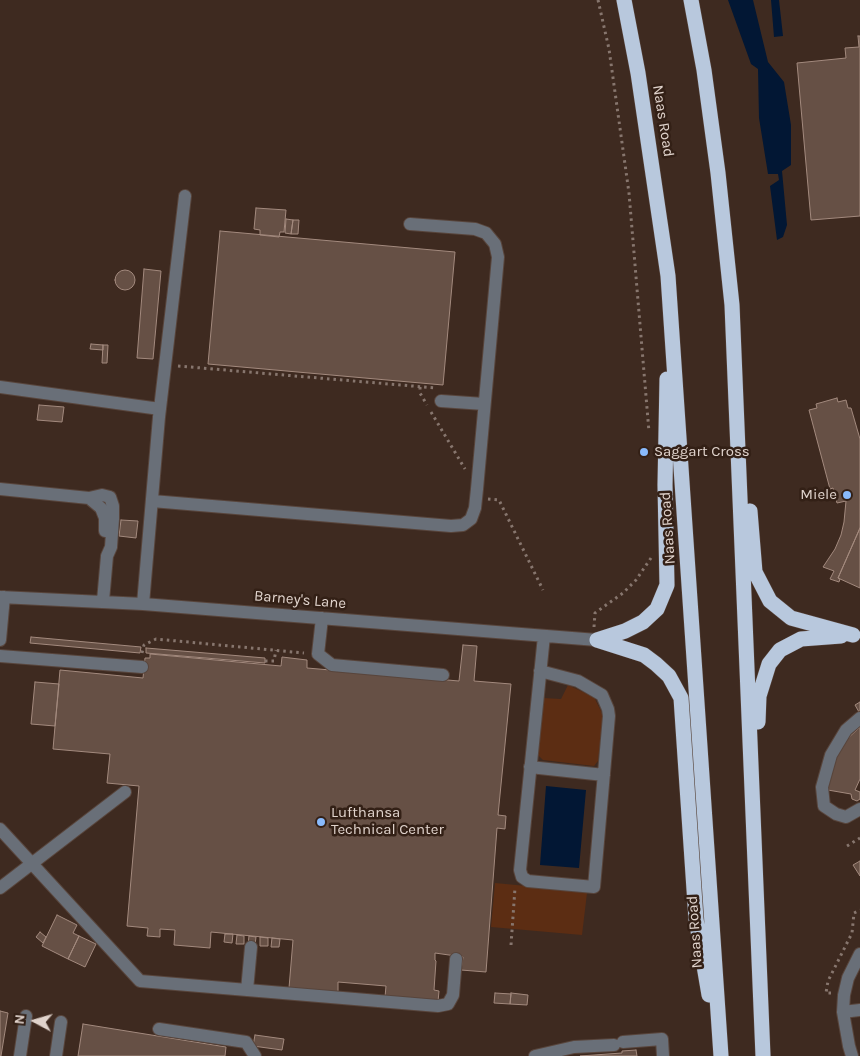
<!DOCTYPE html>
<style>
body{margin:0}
#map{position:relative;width:860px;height:1056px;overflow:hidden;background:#3e2a20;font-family:Karla,sans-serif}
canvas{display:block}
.north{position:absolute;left:10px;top:996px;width:50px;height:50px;-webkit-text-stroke:4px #332016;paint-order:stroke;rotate:276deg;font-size:14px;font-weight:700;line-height:20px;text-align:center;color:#e0d3cc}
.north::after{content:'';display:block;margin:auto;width:18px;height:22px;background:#e0d3cc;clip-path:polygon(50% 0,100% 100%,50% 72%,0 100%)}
</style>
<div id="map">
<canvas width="860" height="1056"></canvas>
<div class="north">N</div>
</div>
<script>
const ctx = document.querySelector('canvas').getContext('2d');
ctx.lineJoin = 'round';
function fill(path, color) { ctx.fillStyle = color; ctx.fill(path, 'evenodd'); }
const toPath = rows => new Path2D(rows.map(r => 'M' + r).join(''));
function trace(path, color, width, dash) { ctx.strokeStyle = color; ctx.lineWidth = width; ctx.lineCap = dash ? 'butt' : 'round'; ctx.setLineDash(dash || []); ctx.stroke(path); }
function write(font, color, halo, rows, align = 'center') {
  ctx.font = font + ' Karla,sans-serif'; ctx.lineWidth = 5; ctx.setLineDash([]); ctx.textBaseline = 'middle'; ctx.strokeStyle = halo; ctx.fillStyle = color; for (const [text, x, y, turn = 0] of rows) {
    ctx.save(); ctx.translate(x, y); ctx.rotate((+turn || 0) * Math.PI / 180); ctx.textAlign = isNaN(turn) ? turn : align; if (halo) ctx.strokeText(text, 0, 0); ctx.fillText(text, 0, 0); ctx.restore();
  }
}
fill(toPath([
 [568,685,594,697,601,711,603,718,598,761,594,766,543,760,538,755,543,698,561,699],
 [495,883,579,891,587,893,582,935,491,927]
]), '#5c2d13');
fill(toPath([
 [728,0,753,0,768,62,784,82,791,125,791,165,782,171,787,225,783,237,777,240,770,186,779,180,778,174,768,174,759,118,758,69,751,64],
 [771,0,779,0,783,36,774,37],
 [546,786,586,790,579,868,540,865]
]), '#021734');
const building = toPath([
 [858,36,860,36,860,216,811,220,797,63,846,58,845,48,859,47,858,36],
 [256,208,286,210,284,232,280,232,279,237,260,235,260,230,254,229,256,208],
 [286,219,293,220,291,234,285,233,286,219],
 [293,220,299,220,298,234,291,234,293,220],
 [220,231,455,252,443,385,208,364,220,231],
 [144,269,161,271,153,359,137,358,144,269],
 '115 280a10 10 0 1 1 20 0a10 10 0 1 1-20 0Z',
 [91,344,103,345,103,350,90,349,91,344],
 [103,345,108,345,107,363,102,363,103,345],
 [837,398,838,402,846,400,848,408,851,408,860,439,860,528,838,578,840,579,839,582,830,579,834,571,823,567,835,549,841,535,844,522,846,501,837,503,833,488,830,489,809,410,817,408,816,404,837,398],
 [39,405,64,407,62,422,37,420,39,405],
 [121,520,138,521,136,538,119,536,121,520],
 [860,528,860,588,838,578,860,528],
 [31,637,141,647,140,653,30,643,31,637],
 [463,645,477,646,474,681,511,684,498,815,506,816,505,829,497,828,486,972,461,970,463,957,435,953,435,960,436,961,434,990,439,991,438,1002,385,997,386,986,338,982,338,992,289,988,293,940,211,932,210,948,174,945,175,930,160,929,160,937,147,936,148,928,127,926,139,786,107,783,110,754,53,749,60,670,143,678,145,658,150,658,150,654,281,666,282,657,307,660,307,668,459,681,463,645],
 [146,648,265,658,265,663,146,653,146,648],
 [35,682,59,684,55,726,31,724,35,682],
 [860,702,860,712,859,712,855,705,860,702],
 [860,727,860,779,855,790,860,792,860,799,857,801,852,799,851,794,822,789,824,779,847,739,860,727],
 [860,861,860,876,853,865,860,861],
 [57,915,77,925,73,933,79,936,68,959,42,946,57,915],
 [40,932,46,937,43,943,36,937,40,932],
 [225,934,233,934,232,943,224,942,225,934],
 [237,935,244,936,244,944,236,944,237,935],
 [79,936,96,944,85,967,68,959,79,936],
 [249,936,256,937,255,945,248,945,249,936],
 [260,937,268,938,268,946,260,946,260,937],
 [272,938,280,939,279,947,271,947,272,938],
 [495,993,511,994,510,1004,494,1003,495,993],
 [511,993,528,995,527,1005,510,1004,511,993],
 [0,1011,8,1013,1,1056,0,1056,0,1011],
 [83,1024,226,1047,225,1056,78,1056,83,1024],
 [255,1035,284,1039,282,1050,253,1046,255,1035],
 [636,1050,637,1056,580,1056,622,1053,622,1051,636,1050]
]);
fill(building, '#665045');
trace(building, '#a38a7e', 1);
const minor = toPath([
 [0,387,160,409],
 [441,401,484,404],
 [0,489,89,498,102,495,110,497,113,506,113,519,111,547,107,556,103,601],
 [89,498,101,508,105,518,105,531],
 [152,501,451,526,463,525,471,519,475,508,477,489,498,257,495,244,486,233,475,229,410,224],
 [0,597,143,604,597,640],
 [143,604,159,417,185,196],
 [322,618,318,654,332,665,443,675],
 [0,640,4,597],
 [0,656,142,667],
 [540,671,578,681,602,695,608,709,609,716,594,887,528,881,522,877,520,870,544,636],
 [860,718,846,730,831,755,822,787,824,806,836,814,846,817,860,809],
 [530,767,604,775],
 [0,829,140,981,438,1006,448,1004,453,995,456,959],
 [0,888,125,792],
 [247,990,251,947],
 [843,1012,860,1010],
 [159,1029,246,1042,255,1056],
 [623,1042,662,1039,663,1056],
 [20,1056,26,1016],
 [56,1056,61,1022],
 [535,1056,574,1047,614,1045],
 [852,1056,849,1046,843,1012,844,995,848,978,860,954]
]);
const highway = toPath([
 [624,0,638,73,668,276,721,1056],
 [691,0,704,70,718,173,732,305,763,1056],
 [750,511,755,572,770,601,791,618,853,635],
 [597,640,644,655,656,664,669,676,681,698,696,919,709,995],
 [597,640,625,631,643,622,657,609,667,585,665,485,667,379],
 [758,722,759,696,769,664,780,650,801,639,841,636]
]);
trace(minor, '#58453c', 14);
trace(highway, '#58453c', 16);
trace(toPath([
 [598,0,609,49,629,193,649,432],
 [178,366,436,388],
 [420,387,420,393,427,405],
 [431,412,465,469],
 [488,499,499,500,543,590],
 [594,627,595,613,623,593,636,580,651,558],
 [142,653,144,645,156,639,304,653],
 [265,661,274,661,276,650],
 [847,846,860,838],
 [511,945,515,888],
 [831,993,826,993,828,981,852,933,854,913,860,910]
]), '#87766e', 3, [2.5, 4]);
trace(minor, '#696f78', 12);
trace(highway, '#b8c8dd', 15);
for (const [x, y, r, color] of [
 [644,452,5,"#89bafc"],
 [847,495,5,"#89bafc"],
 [321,822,5,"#89bafc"]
]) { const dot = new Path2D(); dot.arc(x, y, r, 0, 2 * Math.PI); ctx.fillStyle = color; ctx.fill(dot); trace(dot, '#332016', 2); }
write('15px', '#e0d3cc', '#332016', [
 ["Naas Road",663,121,81],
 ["Naas Road",668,528,-94],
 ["Barney's Lane",300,600,5],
 ["Naas Road",695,932,-94]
]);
write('15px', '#e0d3cc', '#332016', [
 ["Saggart Cross",654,452],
 ["Miele",837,495,"right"],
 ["Lufthansa",331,813],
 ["Technical Center",331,830]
], 'left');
</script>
